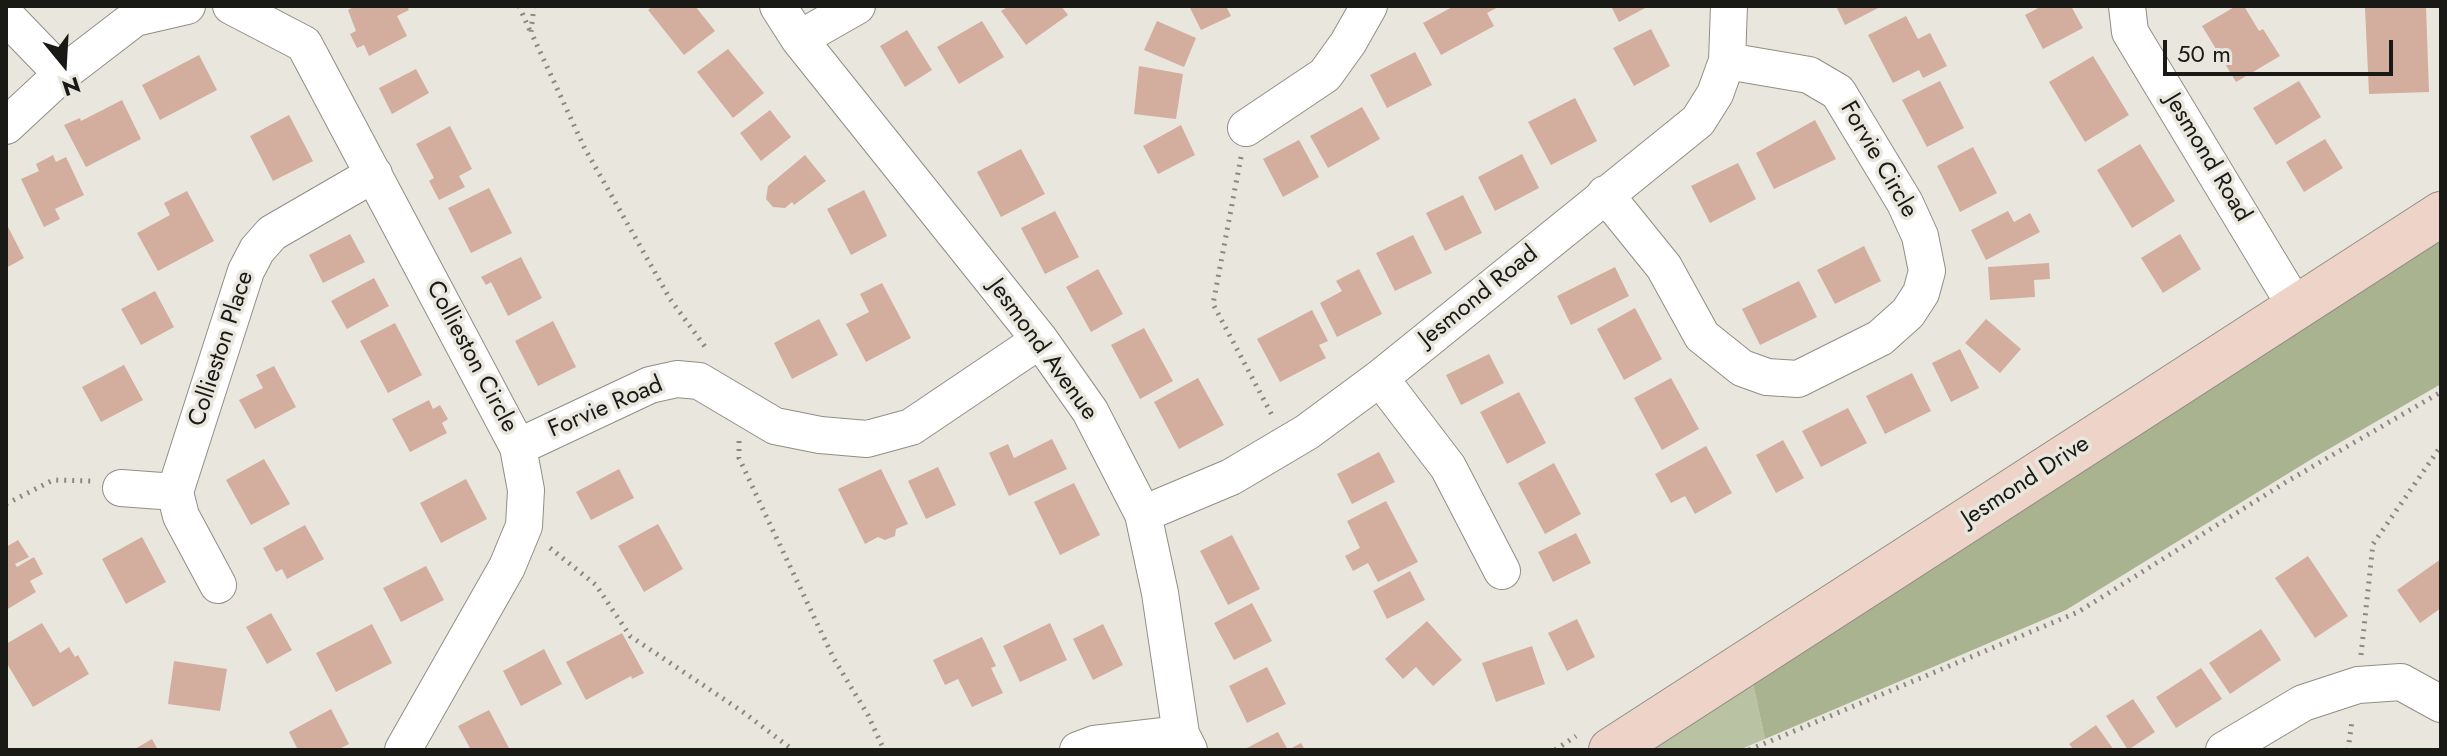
<!DOCTYPE html>
<style>
body{margin:0}
#map{position:relative;width:2447px;height:756px;overflow:hidden;background:#e9e7dd;font-family:Jost,sans-serif}
canvas{display:block}
.frame{position:absolute;inset:0;border:8px solid #191915;pointer-events:none}
.north{position:absolute;left:24px;top:24px;width:80px;height:80px;-webkit-text-stroke:6px #e9e7dd;paint-order:stroke;rotate:162deg;font-size:22px;font-weight:700;line-height:32px;text-align:center;color:#191915}
.north::after{content:'';display:block;margin:auto;width:28px;height:36px;background:#191915;clip-path:polygon(50% 0,100% 100%,50% 72%,0 100%)}
.scale{position:absolute;left:2163px;top:40px;width:230px;height:36px;box-sizing:border-box;border:4px solid #191915;border-top:0;padding-left:10px;font-size:24px;line-height:28px;white-space:nowrap;color:#191915;-webkit-text-stroke:6px #e9e7dd;paint-order:stroke}
</style>
<div id="map">
<canvas width="2447" height="756"></canvas>
<div class="frame"></div>
<div class="north">N</div>
<div class="scale">50 m</div>
</div>
<script>
const ctx = document.querySelector('canvas').getContext('2d');
ctx.lineJoin = 'round';
function fill(path, color) { ctx.fillStyle = color; ctx.fill(path, 'evenodd'); }
const toPath = rows => new Path2D(rows.map(r => 'M' + r).join(''));
function trace(path, color, width, dash) { ctx.strokeStyle = color; ctx.lineWidth = width; ctx.lineCap = dash ? 'butt' : 'round'; ctx.setLineDash(dash || []); ctx.stroke(path); }
function write(font, color, halo, rows, align = 'center') {
  ctx.font = font + ' Jost,sans-serif'; ctx.lineWidth = 7; ctx.setLineDash([]); ctx.textBaseline = 'middle'; ctx.strokeStyle = halo; ctx.fillStyle = color; for (const [text, x, y, turn = 0] of rows) {
    ctx.save(); ctx.translate(x, y); ctx.rotate((+turn || 0) * Math.PI / 180); ctx.textAlign = isNaN(turn) ? turn : align; if (halo) ctx.strokeText(text, 0, 0); ctx.fillText(text, 0, 0); ctx.restore();
  }
}
fill(toPath([
 [1752,679,1765,739,1739,750,1637,750]
]), '#bac2a4');
fill(toPath([
 [2441,230,2441,384,2315,457,2066,610,1765,739,1752,679]
]), '#aab390');
fill(toPath([
 [355,6,407,6,409,10,397,16,407,36,369,56,364,45,357,48,350,34,356,31,348,10],
 [653,6,695,6,715,31,684,55,648,10],
 [1009,6,1061,6,1068,15,1026,45,1001,11],
 [1189,6,1226,6,1231,16,1201,30],
 [1454,6,1500,6,1487,13,1494,26,1441,55,1423,23],
 [1611,6,1649,6,1619,22],
 [1836,6,1882,6,1845,25],
 [2042,6,2071,6,2083,28,2043,49,2025,15],
 [2236,6,2244,6,2259,31,2263,29,2280,56,2236,82,2202,26],
 [2426,6,2429,92,2369,94,2365,8],
 [1906,16,1918,39,1930,33,1947,66,1923,78,1919,70,1893,83,1868,35],
 [982,21,1004,57,959,84,937,47],
 [1157,21,1196,38,1184,67,1144,50],
 [1651,29,1670,66,1634,86,1613,48],
 [907,30,932,70,905,87,880,46],
 [728,49,764,93,733,118,697,72],
 [1415,52,1432,85,1387,108,1370,75],
 [199,55,217,90,160,120,142,85],
 [2093,56,2129,115,2085,142,2049,82],
 [1139,66,1183,74,1176,119,1134,114],
 [416,69,429,93,392,114,379,88],
 [1940,81,1964,128,1927,147,1902,100],
 [2299,81,2321,117,2276,145,2253,108],
 [1575,98,1597,141,1551,165,1528,122],
 [122,100,141,139,86,167,64,125,80,118,81,121],
 [1362,107,1380,139,1328,168,1310,136],
 [770,110,791,137,761,161,740,133],
 [289,115,313,161,273,181,250,136],
 [1815,120,1836,159,1774,189,1756,153],
 [1181,125,1195,155,1158,174,1143,146],
 [450,126,472,169,459,176,465,187,439,200,429,181,434,178,416,144],
 [2325,139,2343,168,2304,192,2286,162],
 [1299,140,1319,177,1283,197,1263,159],
 [2140,144,2175,201,2132,228,2097,170],
 [1973,147,1997,193,1960,212,1937,166],
 [1021,149,1045,194,1001,217,977,172],
 [1522,154,1539,188,1495,211,1478,177],
 [53,155,56,162,66,157,84,195,55,209,60,219,44,227,21,179,39,171,36,164],
 [805,155,826,181,794,205,792,202,785,208,773,207,766,199,768,186],
 [1738,163,1756,199,1710,223,1691,186],
 [489,188,512,233,471,253,448,208],
 [864,190,887,236,851,255,827,209],
 [187,191,214,241,158,271,137,233,170,215,164,203],
 [1463,195,1482,233,1445,251,1426,213],
 [1055,211,1079,257,1045,274,1021,228],
 [2008,211,2014,222,2030,213,2040,232,1986,260,1971,230],
 [6,223,24,258,6,268],
 [350,234,365,262,323,283,309,255],
 [2180,234,2201,269,2163,293,2141,258],
 [1413,235,1432,273,1395,291,1376,253],
 [1864,246,1881,281,1835,304,1817,270],
 [521,257,542,298,508,316,491,282,486,285,481,277],
 [2049,263,2050,279,2034,280,2035,297,1990,300,1988,267],
 [1615,267,1629,296,1571,325,1557,296],
 [1098,269,1123,314,1091,332,1066,287],
 [1359,269,1382,314,1337,337,1320,303,1342,291,1336,281],
 [374,278,389,306,347,329,331,301],
 [1799,281,1817,317,1760,345,1742,309],
 [882,283,911,338,866,362,846,324,869,312,860,294],
 [155,291,174,327,141,345,121,309],
 [1635,308,1662,359,1624,380,1597,329],
 [1312,310,1328,341,1319,345,1326,358,1280,382,1257,339],
 [819,319,838,355,792,379,774,343],
 [1986,319,2021,349,2000,373,1965,343],
 [553,321,576,367,538,386,515,341],
 [395,323,422,375,388,393,360,341],
 [1144,328,1173,381,1140,399,1111,345],
 [1960,349,1979,388,1951,402,1932,363],
 [1489,354,1504,383,1461,405,1446,375],
 [124,365,143,400,101,422,82,387],
 [274,366,296,407,255,429,239,400,263,388,256,375],
 [1912,373,1931,411,1885,434,1866,396],
 [1198,378,1224,425,1179,449,1154,402],
 [1671,378,1699,429,1662,450,1634,398],
 [1519,392,1546,443,1507,464,1480,412],
 [429,400,433,409,440,405,448,419,442,423,447,433,410,452,392,419],
 [1848,408,1867,443,1821,467,1802,431],
 [1052,439,1067,469,1009,496,989,453,1008,444,1014,458],
 [1783,440,1804,478,1776,493,1756,455],
 [1706,446,1732,493,1695,514,1685,496,1671,503,1655,474],
 [1379,452,1395,482,1352,504,1337,474],
 [264,459,290,504,251,525,226,480],
 [1554,463,1581,514,1545,534,1518,483],
 [938,467,956,505,926,519,908,481],
 [619,469,634,498,591,520,576,492],
 [881,469,908,524,896,529,895,536,885,540,878,537,865,544,838,489],
 [466,479,487,519,441,543,420,503],
 [1074,483,1100,535,1060,555,1034,502],
 [1386,501,1418,562,1378,582,1368,563,1353,571,1345,556,1360,548,1347,521],
 [658,524,683,569,644,592,618,546],
 [305,525,324,559,287,579,282,569,276,572,263,548],
 [1576,533,1591,563,1553,582,1538,552],
 [1232,535,1260,589,1228,605,1200,551],
 [142,537,166,582,126,604,102,559],
 [18,540,29,557,15,564,17,567,34,557,43,574,30,581,36,592,6,610,6,547],
 [2308,556,2348,616,2315,638,2275,578],
 [2441,559,2441,608,2420,623,2397,590],
 [426,566,444,600,401,622,383,588],
 [1410,571,1425,600,1387,619,1373,591],
 [1252,603,1272,641,1234,660,1214,623],
 [271,613,292,650,267,664,246,627],
 [1577,619,1595,657,1567,671,1548,633],
 [1427,621,1462,660,1433,686,1416,667,1403,679,1385,659],
 [42,623,60,653,69,647,75,657,78,655,89,674,33,707,6,662,6,644],
 [1050,623,1067,660,1020,682,1003,646],
 [372,624,392,663,336,692,316,653],
 [1103,624,1123,665,1093,680,1073,639],
 [2261,629,2281,660,2230,694,2209,663],
 [622,633,644,673,632,679,631,676,586,700,566,662],
 [982,637,996,666,991,668,1003,693,972,707,958,679,945,685,933,660],
 [1532,646,1545,684,1496,702,1482,663],
 [544,649,562,684,521,706,503,671],
 [174,661,227,669,220,711,168,704],
 [1267,667,1286,704,1247,723,1229,686],
 [2201,668,2222,699,2176,728,2156,697],
 [2133,699,2155,732,2128,750,2106,716],
 [331,709,349,744,337,750,298,750,289,732],
 [489,710,510,750,471,750,458,726],
 [2096,725,2114,750,2074,750,2069,744],
 [1278,732,1288,750,1301,743,1305,750,1243,750],
 [152,739,158,750,133,750]
]), '#d3ad9e');
const street = toPath([
 [231,6,304,44,518,447,526,490,524,526,507,567,403,750],
 [778,6,799,39,1040,340,1090,411,1143,514,1160,593,1181,734,1189,750],
 [2127,6,2130,32,2296,307],
 [6,16,62,74],
 [799,39,857,6],
 [6,126,62,74,135,18,187,6],
 [1246,128,1325,75,1348,43,1369,6],
 [1605,194,1664,267,1702,336,1742,368,1767,377,1798,379,1880,338,1908,313,1921,293,1927,271,1920,236,1905,203,1838,92,1809,75,1727,61],
 [1380,378,1448,467,1502,571],
 [518,447,650,385,677,379,699,381,775,426,820,435,867,439,911,427,1040,340],
 [121,488,175,492],
 [1143,514,1231,477,1307,432,1380,378,1698,121,1715,94,1727,61,1729,6],
 [218,585,181,516,175,492,246,271,257,250,272,233,374,174],
 [1078,750,1094,744,1181,734],
 [2224,750,2303,703,2358,685,2401,682,2441,704]
]);
const secondary = toPath([
 [1611,750,2441,214]
]);
trace(street, '#908e85', 38);
trace(secondary, '#908e85', 46);
trace(toPath([
 [519,6,530,31],
 [534,6,531,32,584,147,670,299,706,348],
 [1241,157,1213,304,1273,417],
 [739,441,739,458,768,520,834,659,868,715,884,750],
 [6,504,53,480,91,481],
 [550,548,596,585,630,636,743,712,793,750],
 [2361,655,2373,544,2441,446],
 [1555,750,1576,736],
 [1749,750,2078,612,2286,482,2441,392],
 [2348,750,2352,721]
]), '#8b8a82', 5, [2, 6]);
trace(street, '#fff', 36);
trace(secondary, '#edd3c8', 44);
write('24px', '#191915', '#e9e7dd', [
 ["Jesmond Road",2207,158,59],
 ["Forvie Circle",1878,160,60],
 ["Jesmond Road",1479,297,-39],
 ["Collieston Place",222,349,-72],
 ["Jesmond Avenue",1042,350,54],
 ["Collieston Circle",471,357,62],
 ["Forvie Road",606,408,-23],
 ["Jesmond Drive",2026,482,-33]
]);
</script>
